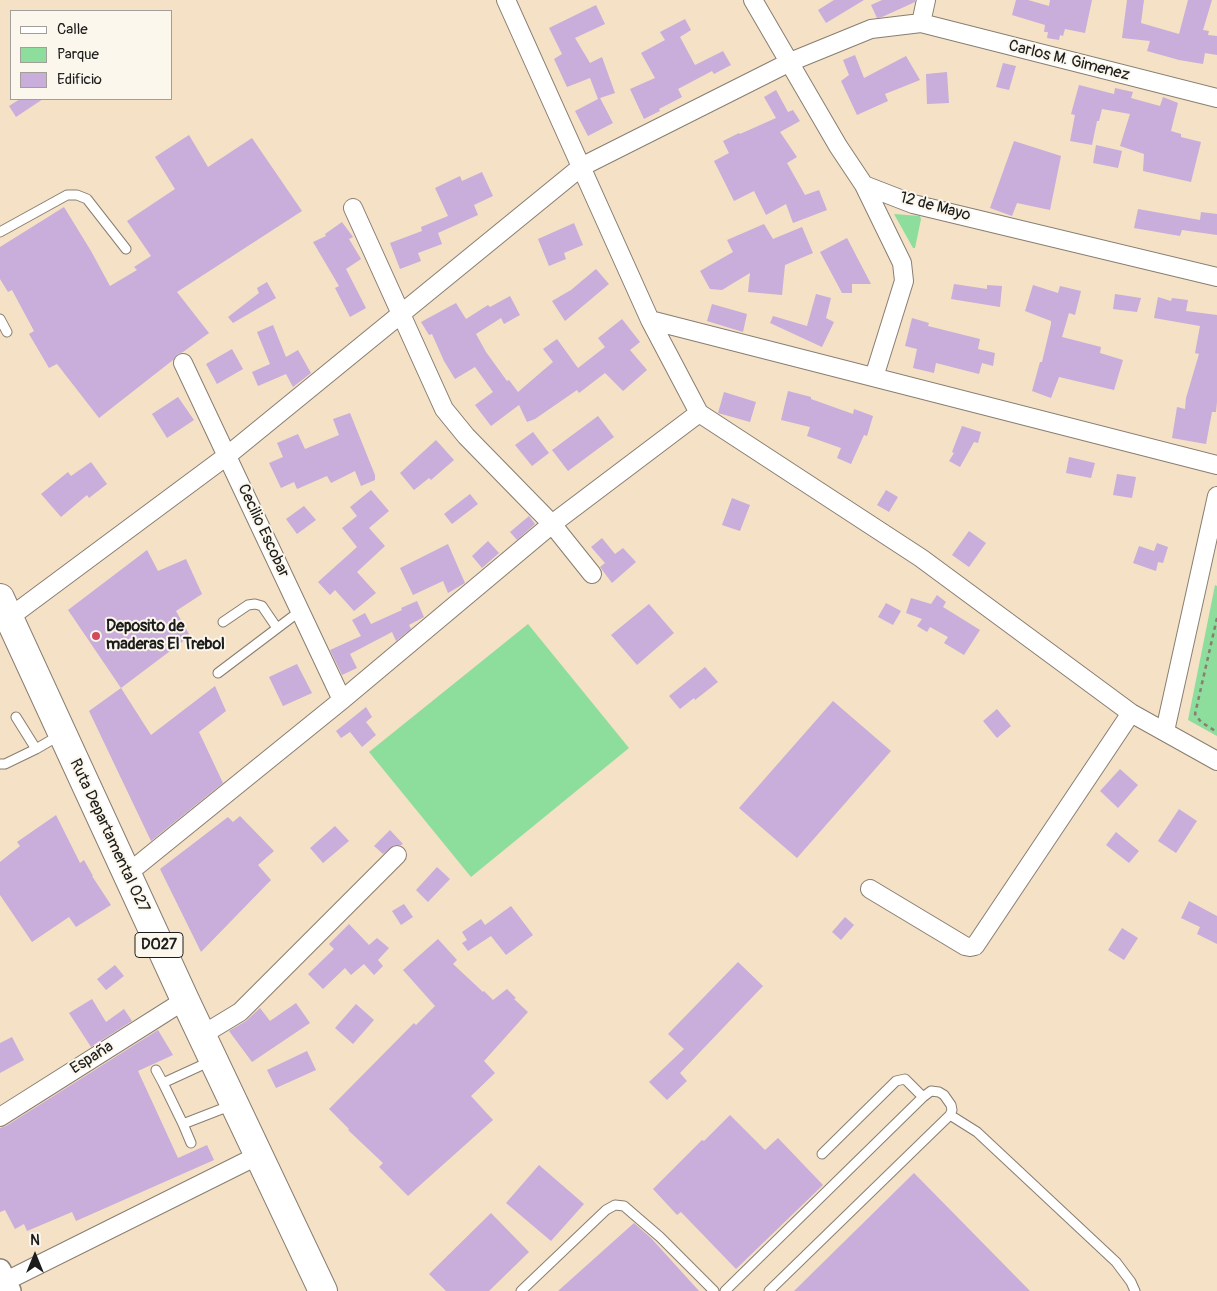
<!DOCTYPE html>
<meta charset="utf-8">
<style>
body{margin:0}
#map{position:relative;width:1217px;height:1291px;overflow:hidden;background:#f5e1c6;font-family:Pangolin,sans-serif}
canvas{display:block}
.legend{position:absolute;left:10px;top:10px;width:162px;height:90px;box-sizing:border-box;background:#fbf7ec;border:1px solid #a29f99;margin:0;padding:6px 9px;list-style:none;font-size:15px;color:#1c1c1c}
.legend li{display:flex;align-items:center;gap:10px;height:25px}
.legend b{width:25px;border:1px solid #a29f99}
.north{position:absolute;left:10px;top:1231px;width:50px;height:50px;-webkit-text-stroke:4px #fbf7ec;paint-order:stroke;rotate:0deg;font-size:14px;font-weight:700;line-height:20px;text-align:center;color:#1c1c1c}
.north::after{content:'';display:block;margin:auto;width:18px;height:22px;background:#1c1c1c;clip-path:polygon(50% 0,100% 100%,50% 72%,0 100%)}
</style>
<div id="map">
<canvas width="1217" height="1291"></canvas>
<ul class="legend">
<li><b style="height:6px;background:#fff"></b>Calle</li>
<li><b style="height:14px;background:#8ddd9d"></b>Parque</li>
<li><b style="height:14px;background:#c9adda"></b>Edificio</li>
</ul>
<div class="north">N</div>
</div>
<script>
const ctx = document.querySelector('canvas').getContext('2d');
ctx.lineJoin = 'round';
function fill(path, color) { ctx.fillStyle = color; ctx.fill(path, 'evenodd'); }
const toPath = rows => new Path2D(rows.map(r => 'M' + r).join(''));
function trace(path, color, width, dash) { ctx.strokeStyle = color; ctx.lineWidth = width; ctx.lineCap = dash ? 'butt' : 'round'; ctx.setLineDash(dash || []); ctx.stroke(path); }
function write(font, color, halo, rows, align = 'center') {
  ctx.font = font + ' Pangolin,sans-serif'; ctx.lineWidth = 4; ctx.setLineDash([]); ctx.textBaseline = 'middle'; ctx.strokeStyle = halo; ctx.fillStyle = color; for (const [text, x, y, turn = 0] of rows) {
    ctx.save(); ctx.translate(x, y); ctx.rotate((+turn || 0) * Math.PI / 180); ctx.textAlign = isNaN(turn) ? turn : align; if (halo) ctx.strokeText(text, 0, 0); ctx.fillText(text, 0, 0); ctx.restore();
  }
}
fill(toPath([
 [894,214,920,216,921,219,915,248,913,248],
 [1215,585,1217,586,1217,736,1188,720],
 [528,624,629,748,471,877,369,752]
]), '#8ddd9d');
fill(toPath([
 [834,0,864,0,826,23,818,10],
 [882,0,915,0,915,2,882,17,877,18,871,5],
 [1016,0,1028,0,1049,6,1050,0,1092,0,1085,33,1065,29,1063,36,1060,35,1059,40,1047,38,1048,32,1044,32,1045,25,1012,15],
 [1127,0,1144,0,1141,23,1179,34,1188,0,1212,0,1203,30,1209,31,1208,35,1217,36,1217,55,1205,53,1203,64,1179,60,1147,51,1150,41,1122,38],
 [596,5,605,24,575,38,590,63,602,57,615,93,600,98,613,123,588,136,575,111,598,99,590,78,567,87,554,59,562,54,549,28],
 [685,19,691,30,680,37,695,65,723,51,731,65,714,74,712,71,678,89,682,97,659,109,660,111,644,119,630,89,655,78,641,53,665,40,660,32],
 [855,55,864,78,906,56,920,80,885,94,888,101,857,115,841,81,849,75,843,60],
 [1003,63,1016,66,1009,90,996,87],
 [947,72,949,103,927,104,926,74],
 [1079,85,1114,94,1115,88,1133,92,1131,98,1160,106,1163,97,1178,103,1171,131,1181,134,1181,137,1201,142,1191,182,1143,171,1144,154,1120,146,1130,114,1102,109,1099,121,1097,121,1092,145,1070,141,1075,115,1071,114],
 [776,90,788,112,793,110,800,121,780,132,797,157,787,163,805,195,819,190,827,210,793,223,786,204,766,215,754,191,734,201,714,161,729,153,723,141,739,133,740,134,776,118,764,97],
 [20,99,43,99,16,117,9,106],
 [189,135,208,167,252,138,302,211,177,292,209,333,183,352,178,354,173,360,99,418,57,364,49,368,29,334,34,331,12,290,8,292,0,279,0,247,64,207,91,251,110,286,137,270,134,267,151,256,127,221,175,189,155,157],
 [1014,141,1061,156,1050,210,1017,203,1012,216,990,208],
 [1096,145,1122,151,1118,168,1093,163],
 [482,172,493,196,474,205,478,215,438,233,442,244,418,253,421,261,400,269,390,243,422,231,421,227,448,216,435,188,460,176,462,181],
 [1138,209,1200,220,1201,212,1217,214,1217,235,1182,230,1180,236,1134,228],
 [342,222,353,237,349,239,361,259,346,269,366,308,350,317,335,288,339,286,313,242,326,236,325,234],
 [574,223,583,245,564,253,566,259,549,266,538,239],
 [764,224,773,239,802,227,813,253,785,265,782,295,748,292,750,273,722,290,710,289,700,271,733,252,727,240],
 [847,238,871,284,852,284,852,293,842,293,820,252],
 [596,269,609,284,565,321,552,301,571,290],
 [267,282,276,298,233,323,228,317,259,293,257,288],
 [954,284,987,289,987,285,1002,286,1000,307,951,299],
 [1033,285,1058,293,1060,286,1081,291,1075,315,1069,313,1062,337,1101,347,1100,353,1123,360,1114,390,1059,377,1051,398,1032,391,1040,362,1042,362,1051,324,1051,321,1025,311],
 [816,294,831,298,826,318,834,322,822,347,770,323,773,316,807,326],
 [1115,294,1141,298,1137,312,1113,309],
 [510,296,520,315,504,324,501,318,476,334,486,352,507,381,509,380,518,392,553,362,543,349,557,339,578,368,605,347,598,338,622,319,640,342,630,350,647,370,623,391,605,373,579,393,577,390,535,419,527,422,519,405,491,426,475,405,493,392,475,367,455,379,444,361,432,334,429,335,421,322,456,303,466,319,488,305,490,307],
 [1158,297,1171,301,1172,298,1188,300,1186,311,1217,315,1217,402,1216,412,1212,412,1206,444,1172,438,1177,407,1185,409,1186,398,1199,354,1195,353,1200,326,1154,318],
 [712,304,747,314,743,332,707,321],
 [912,318,929,323,928,326,980,339,978,349,995,353,993,366,982,363,979,374,936,363,934,373,913,368,917,349,905,346],
 [273,325,286,357,298,350,311,373,293,387,286,374,258,386,252,372,270,364,257,332],
 [232,349,243,369,217,384,206,364],
 [788,391,811,397,811,399,853,414,854,409,873,416,867,436,864,435,851,464,837,458,841,448,807,436,810,427,781,420],
 [724,392,756,402,750,422,718,413],
 [178,397,194,420,167,438,152,414],
 [350,413,375,475,375,480,361,486,355,471,331,483,327,476,297,489,294,482,281,488,269,463,283,457,277,443,298,434,305,449,339,435,333,419],
 [598,416,614,437,568,471,552,450],
 [962,426,981,432,978,443,974,442,960,467,949,461,954,453,952,452],
 [533,432,549,453,532,466,515,445],
 [436,440,454,460,431,480,429,478,414,490,400,473],
 [1069,457,1095,463,1091,478,1066,473],
 [91,462,107,484,89,498,87,495,61,517,41,494,68,472,71,476],
 [1117,474,1136,477,1132,498,1113,495],
 [371,490,389,511,369,528,385,546,357,572,376,593,354,611,335,590,330,595,318,582,357,547,342,528,357,516,350,507],
 [886,490,898,497,889,512,877,505],
 [470,494,478,504,452,524,444,514],
 [732,498,750,505,740,531,722,525],
 [304,506,316,520,297,534,286,519],
 [529,516,535,524,517,540,510,532],
 [969,531,986,543,969,567,952,555],
 [602,538,615,554,623,548,636,562,612,583,600,567,605,563,591,547],
 [488,541,499,553,482,568,472,556],
 [1157,543,1168,547,1163,563,1158,562,1156,571,1133,563,1139,546,1154,551],
 [448,544,465,583,448,593,443,581,413,595,400,568],
 [147,550,158,571,186,559,202,594,176,611,190,636,121,688,68,610],
 [937,595,946,602,943,607,980,630,964,655,944,643,948,637,930,627,927,632,917,626,922,619,906,613,911,598,931,604],
 [417,601,424,617,409,625,411,629,396,641,392,632,350,654,357,668,342,675,330,650,361,636,352,620,365,613,371,624,402,610,401,608],
 [886,603,901,611,893,625,878,617],
 [649,604,674,633,637,665,611,635],
 [297,664,312,693,283,706,269,677],
 [705,667,718,682,695,700,694,698,680,709,669,696],
 [215,686,226,711,199,732,223,783,151,841,89,711,121,688,151,735],
 [833,701,891,751,797,858,739,808],
 [366,707,372,717,366,722,376,735,362,747,350,732,341,738,336,731],
 [997,709,1011,726,997,738,983,721],
 [1120,769,1138,785,1118,808,1100,791],
 [1179,809,1197,821,1176,853,1158,841],
 [56,815,80,863,84,860,93,876,92,876,111,905,76,927,69,917,32,942,0,895,0,862,20,846,17,842],
 [240,816,274,851,258,865,271,880,201,952,160,869,228,817,233,822],
 [335,826,349,841,323,863,310,848],
 [390,830,403,844,401,845,394,845,383,854,374,846],
 [1116,832,1139,851,1129,863,1106,845],
 [437,867,450,879,428,902,416,890],
 [1189,901,1217,916,1217,944,1197,934,1200,927,1181,918],
 [404,904,413,917,401,925,392,911],
 [511,906,533,935,506,955,491,936,468,951,462,943,467,940,462,932,481,919,485,925],
 [845,917,854,925,841,940,832,932],
 [349,924,369,945,377,938,389,948,378,960,383,966,374,975,364,964,351,975,345,968,323,989,308,974,334,949,329,944],
 [1122,928,1138,938,1124,960,1108,950],
 [438,939,457,960,453,964,483,992,484,991,493,1000,507,989,516,998,514,999,528,1012,484,1061,495,1073,471,1096,493,1120,408,1196,379,1167,383,1163,348,1130,349,1129,329,1109,414,1023,416,1025,435,1006,403,970],
 [738,962,763,986,680,1073,687,1081,667,1100,649,1082,684,1049,668,1034],
 [115,965,124,976,106,990,97,979],
 [92,999,106,1022,124,1009,132,1021,91,1047,69,1013],
 [296,1003,310,1023,252,1062,229,1031,246,1021,260,1008,270,1021],
 [356,1004,374,1020,353,1044,335,1028],
 [158,1030,173,1055,138,1071,178,1158,207,1145,214,1160,76,1221,72,1212,27,1231,24,1224,15,1229,5,1210,0,1212,0,1128,6,1126],
 [12,1037,24,1060,0,1073,0,1043],
 [307,1051,316,1070,276,1088,267,1070],
 [730,1115,765,1150,778,1138,823,1185,736,1269,681,1212,677,1215,653,1189,702,1140,704,1141],
 [539,1165,584,1204,551,1241,506,1203],
 [914,1173,1030,1291,794,1291],
 [491,1213,529,1252,489,1291,446,1291,429,1274],
 [634,1223,651,1238,699,1291,558,1291]
]), '#c9adda');
const service = toPath([
 [0,232,67,195,77,195,87,199,126,249],
 [0,319,7,332],
 [223,622,248,605,255,604,262,606,277,628],
 [218,673,300,611],
 [16,717,36,749],
 [0,764,5,764,36,749,60,735],
 [156,1070,163,1083,211,1061],
 [163,1083,183,1124],
 [950,1115,977,1132,1116,1262,1131,1282,1135,1291],
 [191,1143,183,1124,232,1105],
 [822,1154,896,1081,905,1079,923,1097],
 [521,1291,606,1210,615,1205,624,1206,660,1237,714,1291],
 [725,1291,923,1097,931,1091,939,1092,944,1095,951,1105,952,1110,950,1115,769,1291]
]);
const minor = toPath([
 [506,0,650,320,699,413,921,558,1131,713,1217,761],
 [753,0,838,146,864,185,913,204,1217,277],
 [921,23,926,0],
 [864,185,902,263,904,281,874,377],
 [353,208,444,409,466,436,552,524,592,574],
 [650,320,1217,465],
 [183,363,342,700],
 [10,617,228,455,581,167,790,62,871,29,921,23,1217,98],
 [1165,731,1217,496],
 [127,874,342,700,552,524,699,413],
 [870,889,965,946,970,947,975,946,1131,713],
 [202,1035,240,1012,397,855],
 [0,1117,185,1000],
 [6,1281,259,1155]
]);
const tertiary = toPath([
 [0,1270,10,1291]
]);
const primary = toPath([
 [0,598,185,1000,323,1291]
]);
trace(service, '#887e71', 11);
trace(minor, '#887e71', 20);
trace(tertiary, '#887e71', 24);
trace(primary, '#887e71', 30);
trace(toPath([
 [1217,618,1195,714,1201,722,1217,732]
]), '#887e71', 2.5, [4, 4]);
trace(service, '#fff', 9);
trace(minor, '#fff', 18);
trace(tertiary, '#fff', 21);
trace(primary, '#fff', 28);
for (const [x, y, r, color] of [
 [96,636,5,"#d1495b"]
]) { const dot = new Path2D(); dot.arc(x, y, r, 0, 2 * Math.PI); ctx.fillStyle = color; ctx.fill(dot); trace(dot, '#fbf7ec', 2); }
for (const [x, y, w] of [
 [159,945,48]
]) { const box = new Path2D(); box.roundRect(x - w / 2, y - 12.5, w, 25, 4); ctx.fillStyle = '#fbf7ec'; ctx.fill(box); trace(box, '#1c1c1c', 1); }
write('bold 15px', '#1c1c1c', null, [
 ["D027",159,945]
]);
write('16px', '#1c1c1c', '#fbf7ec', [
 ["Carlos M. Gimenez",1069,61,14],
 ["12 de Mayo",935,207,15],
 ["Cecilio Escobar",263,531,65],
 ["Ruta Departamental 027",109,836,65],
 ["España",92,1058,-32]
]);
write('bold 16px', '#1c1c1c', '#fbf7ec', [
 ["Deposito de",106,627],
 ["maderas El Trebol",106,645]
], 'left');
</script>
